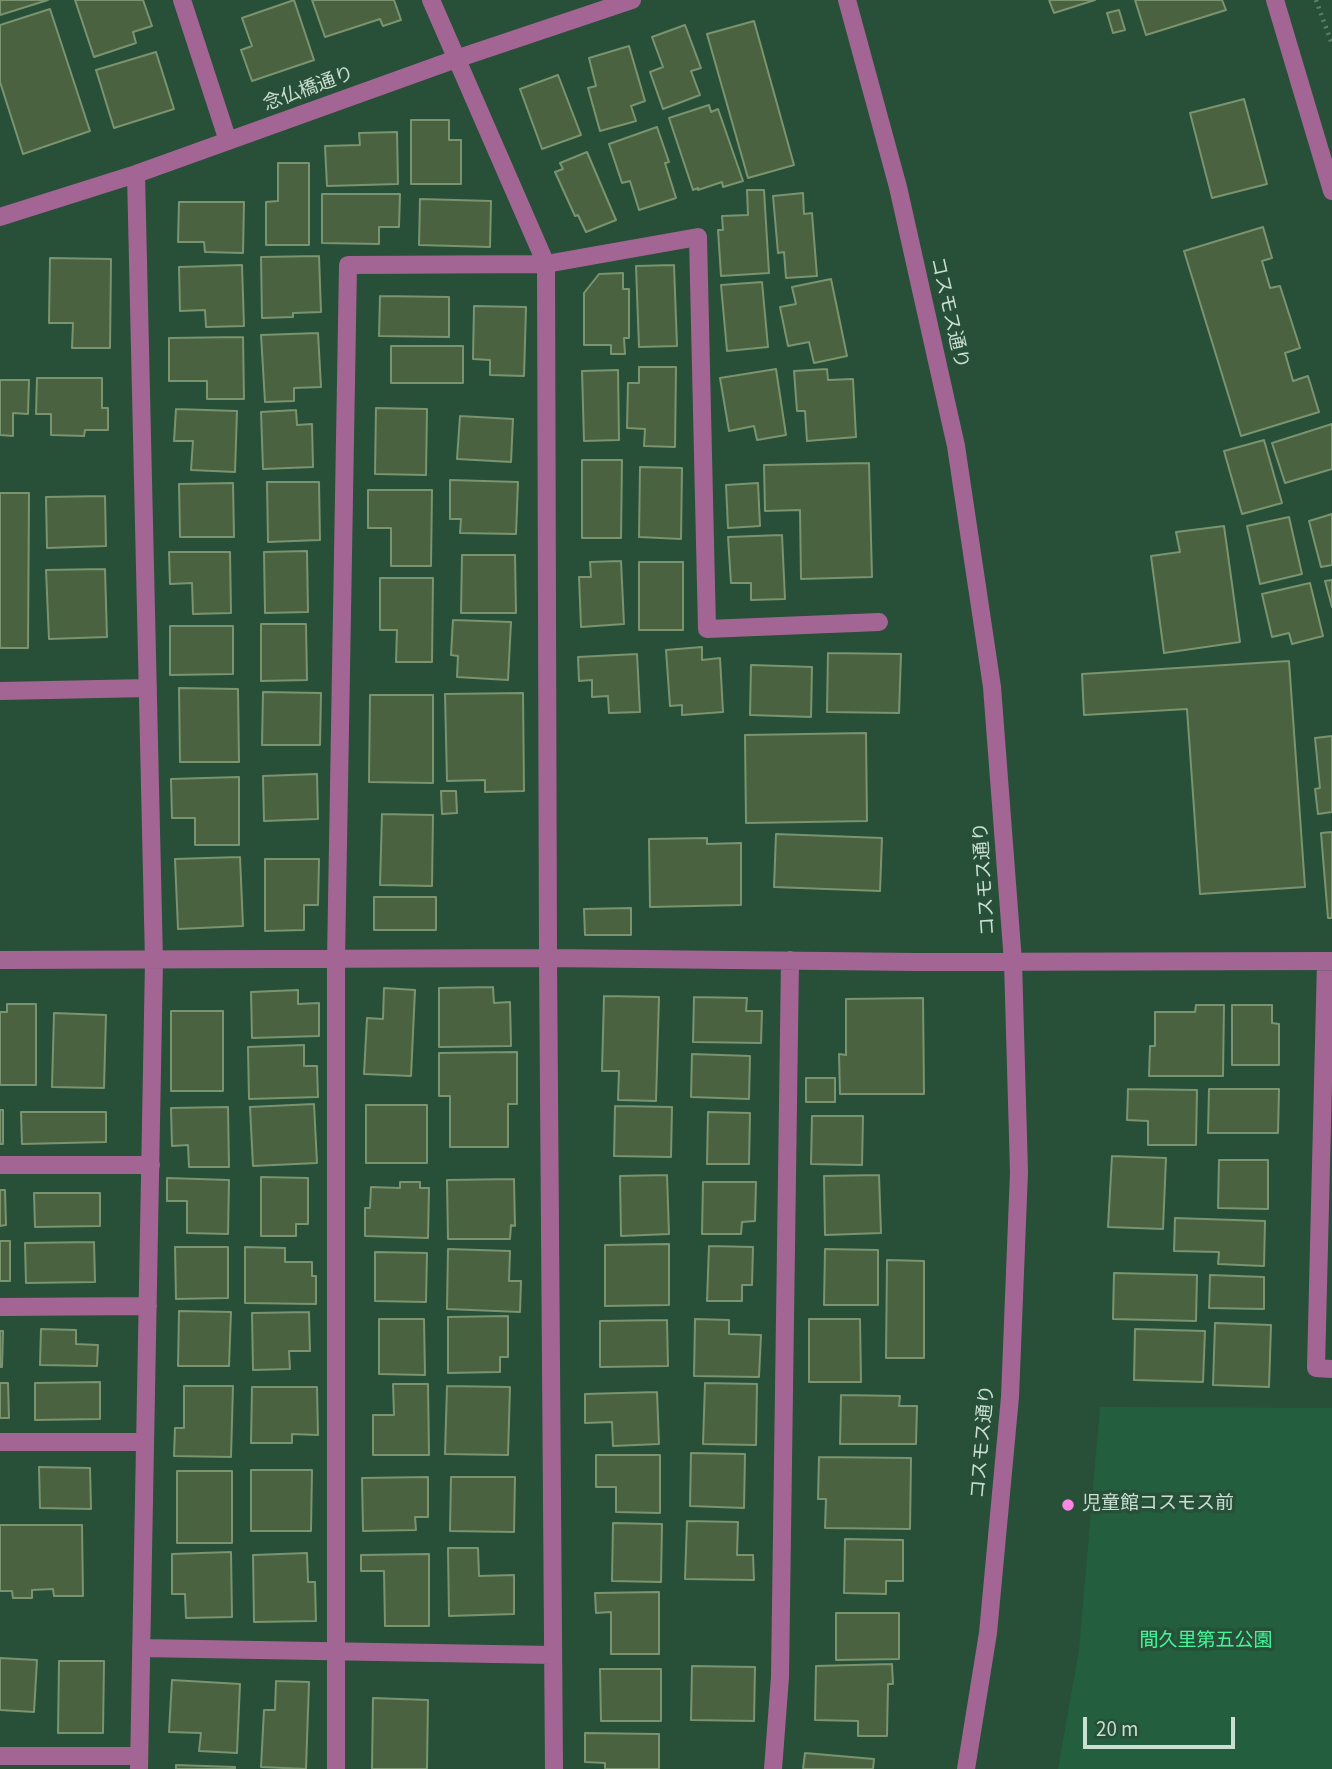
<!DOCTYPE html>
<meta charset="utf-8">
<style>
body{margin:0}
#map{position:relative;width:1332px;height:1769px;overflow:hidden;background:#284f38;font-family:"Source Sans 3",sans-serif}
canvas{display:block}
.scale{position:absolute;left:1083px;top:1717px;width:152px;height:32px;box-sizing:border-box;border:4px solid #c9dfd0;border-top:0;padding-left:9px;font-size:21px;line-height:24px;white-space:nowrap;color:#c9dfd0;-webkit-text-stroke:5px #284f38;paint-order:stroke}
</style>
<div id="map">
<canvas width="1332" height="1769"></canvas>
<div class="scale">20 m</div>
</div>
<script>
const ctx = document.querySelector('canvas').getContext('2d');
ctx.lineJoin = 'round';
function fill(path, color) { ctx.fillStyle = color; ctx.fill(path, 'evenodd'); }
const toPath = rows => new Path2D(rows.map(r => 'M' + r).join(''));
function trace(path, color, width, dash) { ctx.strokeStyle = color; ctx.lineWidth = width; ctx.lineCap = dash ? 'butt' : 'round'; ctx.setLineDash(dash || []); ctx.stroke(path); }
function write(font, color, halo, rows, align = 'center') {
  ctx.font = font + ' "Source Sans 3","Noto Sans JP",sans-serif'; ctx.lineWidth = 7; ctx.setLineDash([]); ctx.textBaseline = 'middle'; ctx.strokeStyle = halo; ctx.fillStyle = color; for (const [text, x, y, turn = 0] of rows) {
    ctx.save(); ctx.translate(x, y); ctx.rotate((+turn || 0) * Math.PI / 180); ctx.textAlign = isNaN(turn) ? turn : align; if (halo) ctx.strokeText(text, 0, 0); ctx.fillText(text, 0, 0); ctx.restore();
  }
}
fill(toPath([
 [1100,1407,1332,1408,1332,1769,1058,1769,1079,1650]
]), '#235f3e');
const building = toPath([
 [0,0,48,0,0,15,0,0],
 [75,0,143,0,152,26,133,32,136,43,94,57,75,0],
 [294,0,314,60,252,81,241,50,252,46,242,18,294,0],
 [312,0,394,0,401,20,383,26,380,19,325,37,312,0],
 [1049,0,1095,0,1054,13,1049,0],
 [1135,0,1222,0,1226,10,1146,35,1135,0],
 [50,9,90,131,23,154,0,82,0,25,50,9],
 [1119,10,1125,30,1113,33,1107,13,1119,10],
 [754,21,794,165,748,178,707,34,754,21],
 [685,25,701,68,691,71,700,95,663,109,650,72,663,67,652,37,685,25],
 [629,46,645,101,631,106,636,121,600,131,588,88,596,86,589,58,629,46],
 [156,52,174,109,114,128,96,70,156,52],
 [558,75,581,135,542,149,520,89,558,75],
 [1244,99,1267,184,1212,198,1190,113,1244,99],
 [709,105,711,112,718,109,743,181,723,187,722,182,698,190,698,188,693,190,669,118,709,105],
 [411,120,449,120,449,140,461,140,461,184,411,184,411,120],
 [657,127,669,162,665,163,676,198,639,210,630,181,622,183,609,144,657,127],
 [397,132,398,184,327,186,325,146,360,145,359,133,397,132],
 [587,152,616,220,586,232,578,215,575,216,555,172,563,169,560,163,587,152],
 [278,163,309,163,309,245,266,245,266,202,278,201,278,163],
 [747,190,764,190,769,273,721,276,718,230,723,230,722,216,748,215,747,190],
 [803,193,804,214,812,213,817,276,786,278,784,252,778,253,773,196,803,193],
 [322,194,400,194,399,227,379,227,379,244,322,243,322,194],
 [420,199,491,201,490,247,419,245,420,199],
 [179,202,244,202,243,253,205,252,204,242,178,242,179,202],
 [1263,227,1272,258,1262,261,1270,288,1280,286,1300,348,1285,353,1293,381,1308,376,1319,412,1241,436,1184,251,1263,227],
 [319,256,321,312,293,313,293,317,262,318,261,257,319,256],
 [50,258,111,259,110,348,72,348,73,323,49,323,50,258],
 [242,265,244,326,206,327,205,310,180,311,179,267,242,265],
 [674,265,677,346,639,347,636,266,674,265],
 [623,273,623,289,629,289,629,338,624,338,625,354,611,354,611,345,584,345,584,293,599,274,623,273],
 [831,279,847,356,814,363,809,342,788,346,780,307,796,304,792,287,831,279],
 [762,282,768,347,727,351,721,285,762,282],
 [380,296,449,297,449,337,379,336,380,296],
 [474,306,526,307,524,376,490,375,490,360,473,359,474,306],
 [318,333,321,387,294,388,294,401,265,402,261,335,318,333],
 [243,337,244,399,207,399,207,381,169,381,169,338,243,337],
 [391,346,463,346,463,383,391,383,391,346],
 [639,367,676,367,675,447,644,446,645,429,627,428,628,383,639,383,639,367],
 [776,369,786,435,757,440,754,426,729,431,720,378,776,369],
 [827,369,828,380,853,379,856,437,807,441,805,411,797,411,794,371,827,369],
 [618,370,619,440,584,441,582,371,618,370],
 [37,378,102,378,102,408,108,408,108,430,85,430,84,436,51,435,51,414,36,414,37,378],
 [0,380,29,380,28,414,13,413,13,436,0,435,0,380],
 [376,408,427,409,426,475,375,474,376,408],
 [176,409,237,411,235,472,191,470,193,441,174,441,176,409],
 [296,410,297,425,312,424,313,467,263,469,261,412,296,410],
 [460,416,513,419,511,462,457,459,460,416],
 [1332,424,1332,469,1285,483,1272,443,1332,424],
 [1264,440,1282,503,1242,514,1224,451,1264,440],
 [582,460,622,460,621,538,582,538,582,460],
 [869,463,872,577,801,579,800,510,765,511,764,465,869,463],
 [640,467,682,468,681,539,639,537,640,467],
 [450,480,518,482,516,534,460,533,461,519,450,519,450,480],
 [267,482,319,482,320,540,268,542,267,482],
 [233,483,234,537,180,537,179,484,233,483],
 [758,483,760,526,728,528,726,485,758,483],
 [368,490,432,490,431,566,391,566,391,528,368,528,368,490],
 [0,493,29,493,28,648,0,648,0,493],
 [105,496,106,546,47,548,46,497,105,496],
 [1332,514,1332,565,1321,567,1309,521,1332,514],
 [1289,517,1302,574,1260,584,1247,526,1289,517],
 [1224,526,1240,642,1164,653,1151,556,1180,552,1176,532,1224,526],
 [782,535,785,599,751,600,751,583,731,583,728,537,782,535],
 [307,551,308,612,265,613,264,552,307,551],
 [169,552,230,552,231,613,193,614,192,583,170,584,169,552],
 [462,555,515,555,516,613,461,613,462,555],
 [621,561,624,624,581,627,579,577,591,577,590,562,621,561],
 [639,562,683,562,683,630,639,630,639,562],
 [105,569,107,637,49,639,46,570,105,569],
 [380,578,433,578,432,662,396,662,397,630,380,630,380,578],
 [1332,580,1332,607,1325,581,1332,580],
 [1310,583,1323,636,1292,644,1289,633,1272,637,1262,594,1310,583],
 [453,620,511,622,508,680,457,677,458,656,451,655,453,620],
 [261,624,306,624,307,680,261,681,261,624],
 [170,626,233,626,233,674,170,675,170,626],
 [702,647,702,660,720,658,723,712,682,715,682,705,670,706,666,650,702,647],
 [828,653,901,654,899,713,827,712,828,653],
 [637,654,640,712,609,713,608,696,592,697,592,680,579,681,578,657,637,654],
 [1289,661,1305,887,1200,894,1187,709,1084,715,1082,674,1289,661],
 [751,665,812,667,811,717,750,715,751,665],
 [179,688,238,689,239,762,180,762,179,688],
 [263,692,321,693,320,745,262,745,263,692],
 [523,693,524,791,485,792,485,780,447,781,445,694,523,693],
 [370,695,433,695,433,783,369,782,370,695],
 [866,733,867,821,746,823,745,735,866,733],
 [1332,736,1332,812,1318,814,1315,789,1320,788,1315,738,1332,736],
 [317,774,318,819,264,821,263,776,317,774],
 [239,777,239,845,195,845,195,818,172,818,171,779,239,777],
 [441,791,456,791,457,813,442,814,441,791],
 [382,814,433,815,432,886,380,885,382,814],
 [1332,832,1332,918,1328,918,1321,833,1332,832],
 [776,834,882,838,880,891,774,887,776,834],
 [707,838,707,844,741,843,741,905,650,907,649,839,707,838],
 [240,857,243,926,178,929,175,859,240,857],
 [265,859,319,859,318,905,304,905,304,930,265,931,265,859],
 [374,897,436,897,436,930,374,930,374,897],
 [631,908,631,935,585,935,584,909,631,908],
 [493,987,494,1003,510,1002,511,1046,439,1047,439,988,493,987],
 [384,988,415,990,411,1076,364,1074,367,1018,383,1019,384,988],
 [298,990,298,1004,319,1003,319,1036,252,1038,251,992,298,990],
 [604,996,659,997,656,1101,618,1100,619,1071,602,1071,604,996],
 [694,997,747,998,746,1011,762,1011,761,1043,693,1042,694,997],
 [923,998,924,1094,840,1094,839,1054,846,1055,846,999,923,998],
 [7,1004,36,1004,36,1085,0,1085,0,1012,7,1012,7,1004],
 [1196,1005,1224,1005,1223,1076,1149,1076,1150,1046,1155,1046,1155,1012,1195,1012,1196,1005],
 [1232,1005,1272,1005,1272,1023,1279,1024,1279,1065,1232,1065,1232,1005],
 [171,1011,223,1011,223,1091,171,1091,171,1011],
 [54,1013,106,1015,104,1088,52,1087,54,1013],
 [304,1045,304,1066,317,1066,318,1097,249,1099,248,1047,304,1045],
 [517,1052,517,1104,508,1104,508,1147,450,1147,450,1096,439,1096,439,1053,517,1052],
 [692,1054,750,1056,749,1099,691,1097,692,1054],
 [806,1078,835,1078,835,1102,806,1102,806,1078],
 [1128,1089,1197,1090,1196,1145,1148,1145,1148,1121,1127,1120,1128,1089],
 [1209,1089,1279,1089,1278,1133,1208,1133,1209,1089],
 [314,1104,317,1163,253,1166,250,1107,314,1104],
 [366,1105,427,1105,427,1163,366,1163,366,1105],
 [615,1106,672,1107,671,1157,614,1156,615,1106],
 [228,1107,229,1167,189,1167,188,1145,172,1146,171,1108,228,1107],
 [0,1110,3,1110,3,1144,0,1144,0,1110],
 [21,1112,106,1112,106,1142,22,1144,21,1112],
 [708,1112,750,1113,749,1164,707,1164,708,1112],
 [812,1116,863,1116,862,1165,811,1164,812,1116],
 [1112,1156,1166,1158,1163,1229,1108,1227,1112,1156],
 [1219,1160,1268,1160,1268,1209,1218,1208,1219,1160],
 [667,1175,669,1234,621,1236,620,1176,667,1175],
 [879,1175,881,1233,825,1235,824,1176,879,1175],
 [261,1177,308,1178,308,1224,296,1224,296,1236,261,1236,261,1177],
 [167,1178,229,1180,228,1234,187,1233,187,1201,167,1201,167,1178],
 [514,1179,515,1226,511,1225,510,1239,448,1239,447,1180,514,1179],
 [400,1182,420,1182,420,1188,429,1188,428,1238,365,1236,365,1208,370,1208,371,1187,400,1188,400,1182],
 [703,1182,756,1182,755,1221,742,1222,741,1234,702,1234,703,1182],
 [0,1190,5,1190,6,1225,0,1226,0,1190],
 [34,1193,100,1193,100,1226,35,1227,34,1193],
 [1175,1218,1265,1221,1264,1266,1218,1264,1219,1252,1174,1251,1175,1218],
 [0,1241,10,1241,10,1281,0,1281,0,1241],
 [94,1242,95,1282,26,1283,25,1243,94,1242],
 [669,1244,669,1305,605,1306,605,1245,669,1244],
 [709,1246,753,1247,752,1285,742,1285,742,1301,707,1301,709,1246],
 [175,1247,228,1247,228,1298,176,1299,175,1247],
 [245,1247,285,1248,285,1262,312,1262,312,1276,316,1276,316,1304,245,1303,245,1247],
 [448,1249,510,1251,509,1281,521,1281,520,1312,447,1309,448,1249],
 [825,1249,878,1250,878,1305,824,1305,825,1249],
 [375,1252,427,1253,426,1302,375,1301,375,1252],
 [887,1260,924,1261,924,1358,886,1358,887,1260],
 [1114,1273,1197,1275,1196,1321,1113,1319,1114,1273],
 [1210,1275,1264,1277,1264,1309,1209,1308,1210,1275],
 [179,1311,231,1312,229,1366,178,1366,179,1311],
 [309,1312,310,1351,289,1351,290,1369,253,1370,252,1313,309,1312],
 [508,1316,508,1357,500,1357,500,1372,448,1373,448,1317,508,1316],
 [379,1319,424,1319,425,1375,379,1374,379,1319],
 [695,1319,729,1320,729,1334,761,1335,759,1377,694,1376,695,1319],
 [809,1319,860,1319,861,1382,809,1382,809,1319],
 [667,1320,668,1366,600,1367,600,1321,667,1320],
 [1215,1323,1271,1325,1269,1387,1213,1385,1215,1323],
 [41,1329,76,1330,76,1344,98,1345,97,1366,40,1365,41,1329],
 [1135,1329,1205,1331,1203,1382,1134,1380,1135,1329],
 [0,1331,3,1331,2,1367,0,1367,0,1331],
 [100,1382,100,1419,35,1420,35,1383,100,1382],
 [0,1383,8,1383,9,1418,0,1418,0,1383],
 [705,1383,757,1384,756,1445,703,1444,705,1383],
 [393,1384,428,1384,429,1455,373,1455,373,1415,394,1415,393,1384],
 [184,1386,233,1386,231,1457,174,1456,175,1428,184,1428,184,1386],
 [447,1386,510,1387,508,1455,445,1454,447,1386],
 [252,1387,317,1387,318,1435,292,1434,292,1443,251,1443,252,1387],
 [657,1392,659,1444,613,1446,612,1422,585,1423,585,1394,657,1392],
 [841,1395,900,1396,899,1406,917,1406,916,1444,840,1444,841,1395],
 [691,1453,745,1454,744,1508,690,1506,691,1453],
 [596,1455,660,1455,660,1513,616,1512,616,1487,596,1487,596,1455],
 [819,1457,911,1458,910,1529,825,1528,826,1499,818,1499,819,1457],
 [39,1467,90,1468,91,1509,40,1508,39,1467],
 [251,1470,312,1470,311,1531,251,1531,251,1470],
 [177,1471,232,1471,232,1543,177,1543,177,1471],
 [428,1477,428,1517,415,1517,416,1530,363,1531,362,1478,428,1477],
 [451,1477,515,1477,514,1532,450,1531,451,1477],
 [687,1521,738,1522,737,1555,753,1555,754,1580,685,1579,687,1521],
 [613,1523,662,1524,661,1582,612,1581,613,1523],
 [0,1525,82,1525,83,1596,54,1596,53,1589,32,1590,32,1598,13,1598,12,1591,0,1591,0,1525],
 [845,1539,903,1540,903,1581,886,1581,886,1594,844,1593,845,1539],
 [448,1548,478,1548,479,1576,514,1575,514,1614,449,1616,448,1548],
 [231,1552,232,1617,186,1618,185,1594,172,1594,172,1554,231,1552],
 [307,1553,308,1582,315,1582,316,1621,254,1622,253,1555,307,1553],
 [429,1554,429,1626,385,1626,384,1571,361,1571,361,1555,429,1554],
 [659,1592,659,1654,611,1654,611,1612,596,1613,595,1593,659,1592],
 [836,1613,899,1613,899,1659,836,1660,836,1613],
 [0,1658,37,1660,34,1712,0,1710,0,1658],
 [59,1661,104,1661,103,1733,58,1733,59,1661],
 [892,1664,893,1684,888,1684,887,1736,858,1736,858,1721,815,1720,816,1666,892,1664],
 [692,1666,755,1667,754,1721,691,1720,692,1666],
 [600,1669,661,1669,661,1721,601,1721,600,1669],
 [172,1680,240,1684,237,1753,199,1751,201,1733,169,1732,172,1680],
 [276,1681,309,1682,306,1769,261,1767,264,1710,275,1710,276,1681],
 [373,1698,428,1700,427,1769,372,1769,373,1698],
 [585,1733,659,1734,659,1769,605,1769,605,1763,585,1762,585,1733],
 [805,1753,874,1759,873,1769,803,1769,805,1753],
 [176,1765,235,1767,235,1769,176,1769,176,1765]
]);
fill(building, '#4b6240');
trace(building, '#7a946f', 2);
trace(toPath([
 [1316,0,1332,44]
]), '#5d7f6a', 4.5, [2, 5]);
trace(toPath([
 [182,0,228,141],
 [431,0,546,264,548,958,554,1769],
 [847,0,898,187,956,446,992,687,1013,962,1019,1172,1010,1397,988,1633,966,1769],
 [1275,0,1332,191],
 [136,174,154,961,139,1769],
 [0,217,136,174,456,59,632,0],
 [0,691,148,688],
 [0,960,548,958,917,962,1332,961],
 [1326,961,1316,1368,1332,1369],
 [0,1165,151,1165],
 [0,1307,148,1306],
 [0,1442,145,1442],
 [141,1648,553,1655],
 [0,1756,139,1756],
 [336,1769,336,959,348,265,546,264,698,237,707,629,879,622],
 [773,1769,780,1677,790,960]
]), '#a36694', 18);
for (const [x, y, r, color] of [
 [1068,1505,7,"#fc86e3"]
]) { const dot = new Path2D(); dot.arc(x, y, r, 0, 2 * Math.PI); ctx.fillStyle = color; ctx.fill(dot); trace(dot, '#284f38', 2.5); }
write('19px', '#c9dfd0', '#284f38', [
 ["念仏橋通り",309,90,-20],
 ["コスモス通り",948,313,77],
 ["コスモス通り",986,879,-94],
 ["コスモス通り",984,1442,-85]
]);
write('19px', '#c9dfd0', '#284f38', [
 ["児童館コスモス前",1082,1505]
], 'left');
write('19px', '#43f69c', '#284f38', [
 ["間久里第五公園",1206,1642]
]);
</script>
